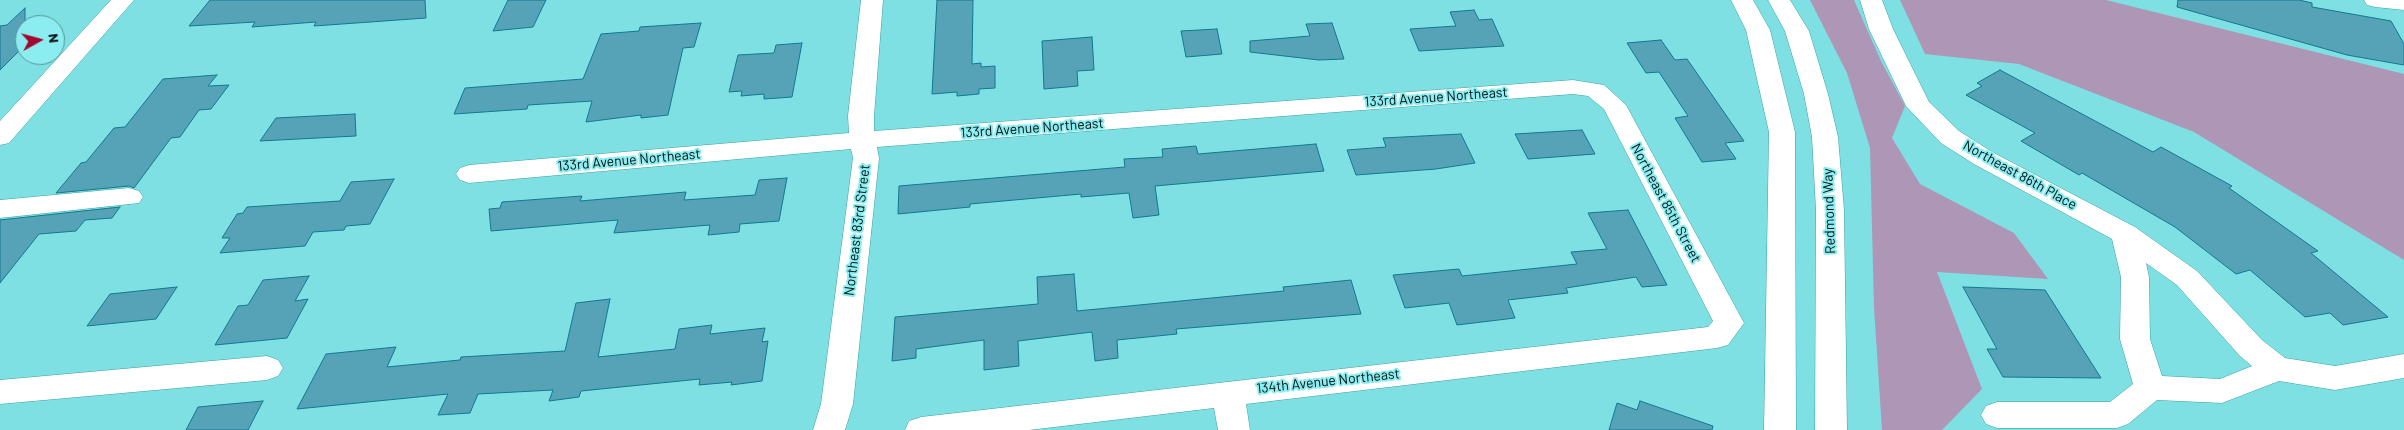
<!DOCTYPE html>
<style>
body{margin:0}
#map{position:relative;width:2404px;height:430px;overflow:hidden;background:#7fe0e3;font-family:Barlow,sans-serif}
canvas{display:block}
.north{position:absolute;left:15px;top:15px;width:50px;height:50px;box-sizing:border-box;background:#8cedf0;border:1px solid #549597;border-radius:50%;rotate:83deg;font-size:14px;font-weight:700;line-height:20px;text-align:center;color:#001112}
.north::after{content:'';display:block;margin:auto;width:18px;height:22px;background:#a4072e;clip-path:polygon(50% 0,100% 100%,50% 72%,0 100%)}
</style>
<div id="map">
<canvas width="2404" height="430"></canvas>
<div class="north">N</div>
</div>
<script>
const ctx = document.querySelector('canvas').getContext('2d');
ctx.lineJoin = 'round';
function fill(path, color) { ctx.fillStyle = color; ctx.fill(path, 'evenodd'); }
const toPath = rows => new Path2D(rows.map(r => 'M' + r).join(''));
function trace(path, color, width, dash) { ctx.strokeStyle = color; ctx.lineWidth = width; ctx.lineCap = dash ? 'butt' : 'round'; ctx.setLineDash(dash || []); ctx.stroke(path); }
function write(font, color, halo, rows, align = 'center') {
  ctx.font = font + ' Barlow,sans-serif'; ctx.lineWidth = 4; ctx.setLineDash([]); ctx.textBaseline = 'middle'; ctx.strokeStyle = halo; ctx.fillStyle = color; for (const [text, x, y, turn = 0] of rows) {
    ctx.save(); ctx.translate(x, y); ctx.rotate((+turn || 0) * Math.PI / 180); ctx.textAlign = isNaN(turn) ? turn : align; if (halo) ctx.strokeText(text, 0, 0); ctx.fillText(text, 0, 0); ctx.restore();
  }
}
fill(toPath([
 [1810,0,1854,0,1881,61,1905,106,1892,138,1920,184,2014,233,2048,279,1937,272,1982,389,1942,430,1882,430,1874,308,1870,148,1847,73],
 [1900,0,2106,0,2404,74,2404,260,2194,132,2019,64,1925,54]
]), '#ae96b6');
const building = toPath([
 [210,0,425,0,426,18,314,26,316,22,252,27,255,22,189,26,210,0],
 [508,0,546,0,533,27,493,31,508,0],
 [937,0,973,0,972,64,981,63,981,67,995,66,995,88,979,89,979,94,957,96,957,92,932,94,937,0],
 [2178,0,2299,0,2312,3,2312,7,2391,21,2404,44,2404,65,2347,55,2177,7,2178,0],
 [25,8,25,45,0,70,0,26,7,25,25,8],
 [1474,10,1479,20,1492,19,1504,46,1419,51,1410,29,1456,26,1450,12,1474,10],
 [701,23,694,47,683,48,668,115,641,118,641,115,586,122,592,101,528,105,527,109,454,114,465,88,583,79,601,34,639,31,640,27,701,23],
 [1332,23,1344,59,1319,60,1250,52,1250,41,1310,36,1306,24,1332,23],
 [1217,29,1222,54,1186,57,1181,31,1217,29],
 [1092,37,1094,70,1077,71,1078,86,1044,89,1042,41,1092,37],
 [1661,40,1675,60,1687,59,1744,141,1725,143,1736,159,1702,162,1675,118,1688,116,1659,72,1646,73,1627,43,1661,40],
 [802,43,792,97,764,99,764,94,741,96,742,91,729,92,738,55,774,53,776,45,802,43],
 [2000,70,2153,152,2161,147,2232,186,2229,188,2318,251,2311,253,2388,317,2343,325,2330,313,2305,317,2250,270,2236,274,2175,227,2082,173,2079,175,2021,141,2035,133,1966,95,1982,86,1977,83,2000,70],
 [217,75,208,86,229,85,211,109,199,110,180,137,171,138,134,188,129,186,56,193,81,163,86,162,114,128,125,127,163,79,217,75],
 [355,114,356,136,260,141,276,118,355,114],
 [1582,130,1595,154,1528,159,1515,134,1582,130],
 [1461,134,1475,163,1436,169,1356,175,1347,150,1386,147,1383,138,1461,134],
 [1316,144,1324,171,1155,186,1159,215,1133,218,1129,193,1081,197,1081,194,970,204,970,207,898,214,899,186,1125,167,1124,159,1163,157,1162,149,1196,146,1198,154,1316,144],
 [787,178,779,221,740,224,739,232,708,235,710,225,614,233,618,220,491,231,489,209,500,208,502,202,582,196,580,201,686,192,684,200,755,195,759,180,787,178],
 [394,179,370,224,346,226,344,230,313,232,305,246,220,253,230,238,222,238,237,214,243,213,247,207,340,201,351,182,394,179],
 [120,207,112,218,85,220,76,231,39,234,0,283,0,220,120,207],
 [1628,210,1667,285,1642,287,1636,277,1566,288,1568,293,1508,300,1515,318,1457,325,1449,303,1405,308,1393,275,1459,269,1462,276,1577,264,1571,252,1607,249,1588,213,1628,210],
 [1074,274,1077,311,1284,291,1283,287,1351,280,1361,314,1176,329,1177,334,1117,340,1118,358,1095,361,1092,332,1018,341,1019,366,984,370,984,340,916,349,916,358,892,361,895,317,1038,304,1037,277,1074,274],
 [309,276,295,301,308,299,287,338,215,345,238,306,248,305,263,280,309,276],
 [177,287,156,319,87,326,110,294,177,287],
 [1963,287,2045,290,2101,378,2003,377,1987,349,1997,349,1963,287],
 [610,299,598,357,675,349,679,329,712,325,710,334,765,328,762,342,768,341,762,381,731,385,732,382,699,385,700,379,581,391,579,397,549,401,553,390,478,394,470,413,438,415,448,394,297,409,326,354,396,347,387,367,460,360,461,357,565,351,576,303,610,299],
 [263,401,248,430,186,430,198,407,263,401],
 [1640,401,1713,426,1712,430,1609,430,1617,403,1637,410,1640,401]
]);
fill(building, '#56a3b8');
trace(building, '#0f7990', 1);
const minor = toPath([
 [111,0,134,0,9,143,0,145,0,121,111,0],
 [861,0,883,0,874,116,874,131,1573,80,1604,85,1626,105,1744,323,1728,345,1717,348,1246,404,1250,430,1218,430,1214,408,1029,430,905,430,909,421,921,417,1708,327,1713,321,1604,109,1588,96,1573,94,877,147,879,158,853,404,845,430,813,430,821,404,853,158,851,149,469,183,460,180,456,174,460,168,469,165,849,133,848,116,861,0],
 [1860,0,1882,0,1893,29,1929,102,1959,131,1992,152,2135,227,2197,271,2262,340,2285,358,2335,366,2404,354,2404,378,2335,390,2279,381,2222,403,2157,400,2128,424,2117,428,1997,428,1986,424,1981,415,1986,406,1997,402,2110,402,2133,384,2120,339,2121,277,2112,239,1974,164,1941,143,1906,106,1869,29,1860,0],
 [2146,263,2177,285,2240,356,2252,366,2220,379,2162,376,2150,339,2149,277,2146,263],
 [2364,0,2404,0,2404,10,2375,7,2367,5,2364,0],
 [129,188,139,191,143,197,139,203,0,218,0,200,129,188],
 [267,356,278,360,283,368,278,376,267,380,0,404,0,380,267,356]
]);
const major = toPath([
 [1731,0,1753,0,1770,30,1795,132,1796,430,1764,430,1769,132,1746,30,1731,0],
 [1768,0,1790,0,1809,31,1828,94,1838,137,1844,210,1847,430,1815,430,1816,210,1812,137,1804,94,1785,31,1768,0]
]);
trace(minor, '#3ba0a4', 1);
trace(major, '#3ba0a4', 1);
fill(minor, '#fff');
fill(major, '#fff');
write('14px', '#001112', '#8cedf0', [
 ["133rd Avenue Northeast",1436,97,-4],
 ["133rd Avenue Northeast",1032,128,-4],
 ["133rd Avenue Northeast",629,160,-5],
 ["Northeast 86th Place",2020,175,29],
 ["Northeast 85th Street",1666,203,62],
 ["Redmond Way",1829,211,-92],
 ["Northeast 83rd Street",857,230,-83],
 ["134th Avenue Northeast",1328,381,-6]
]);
</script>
